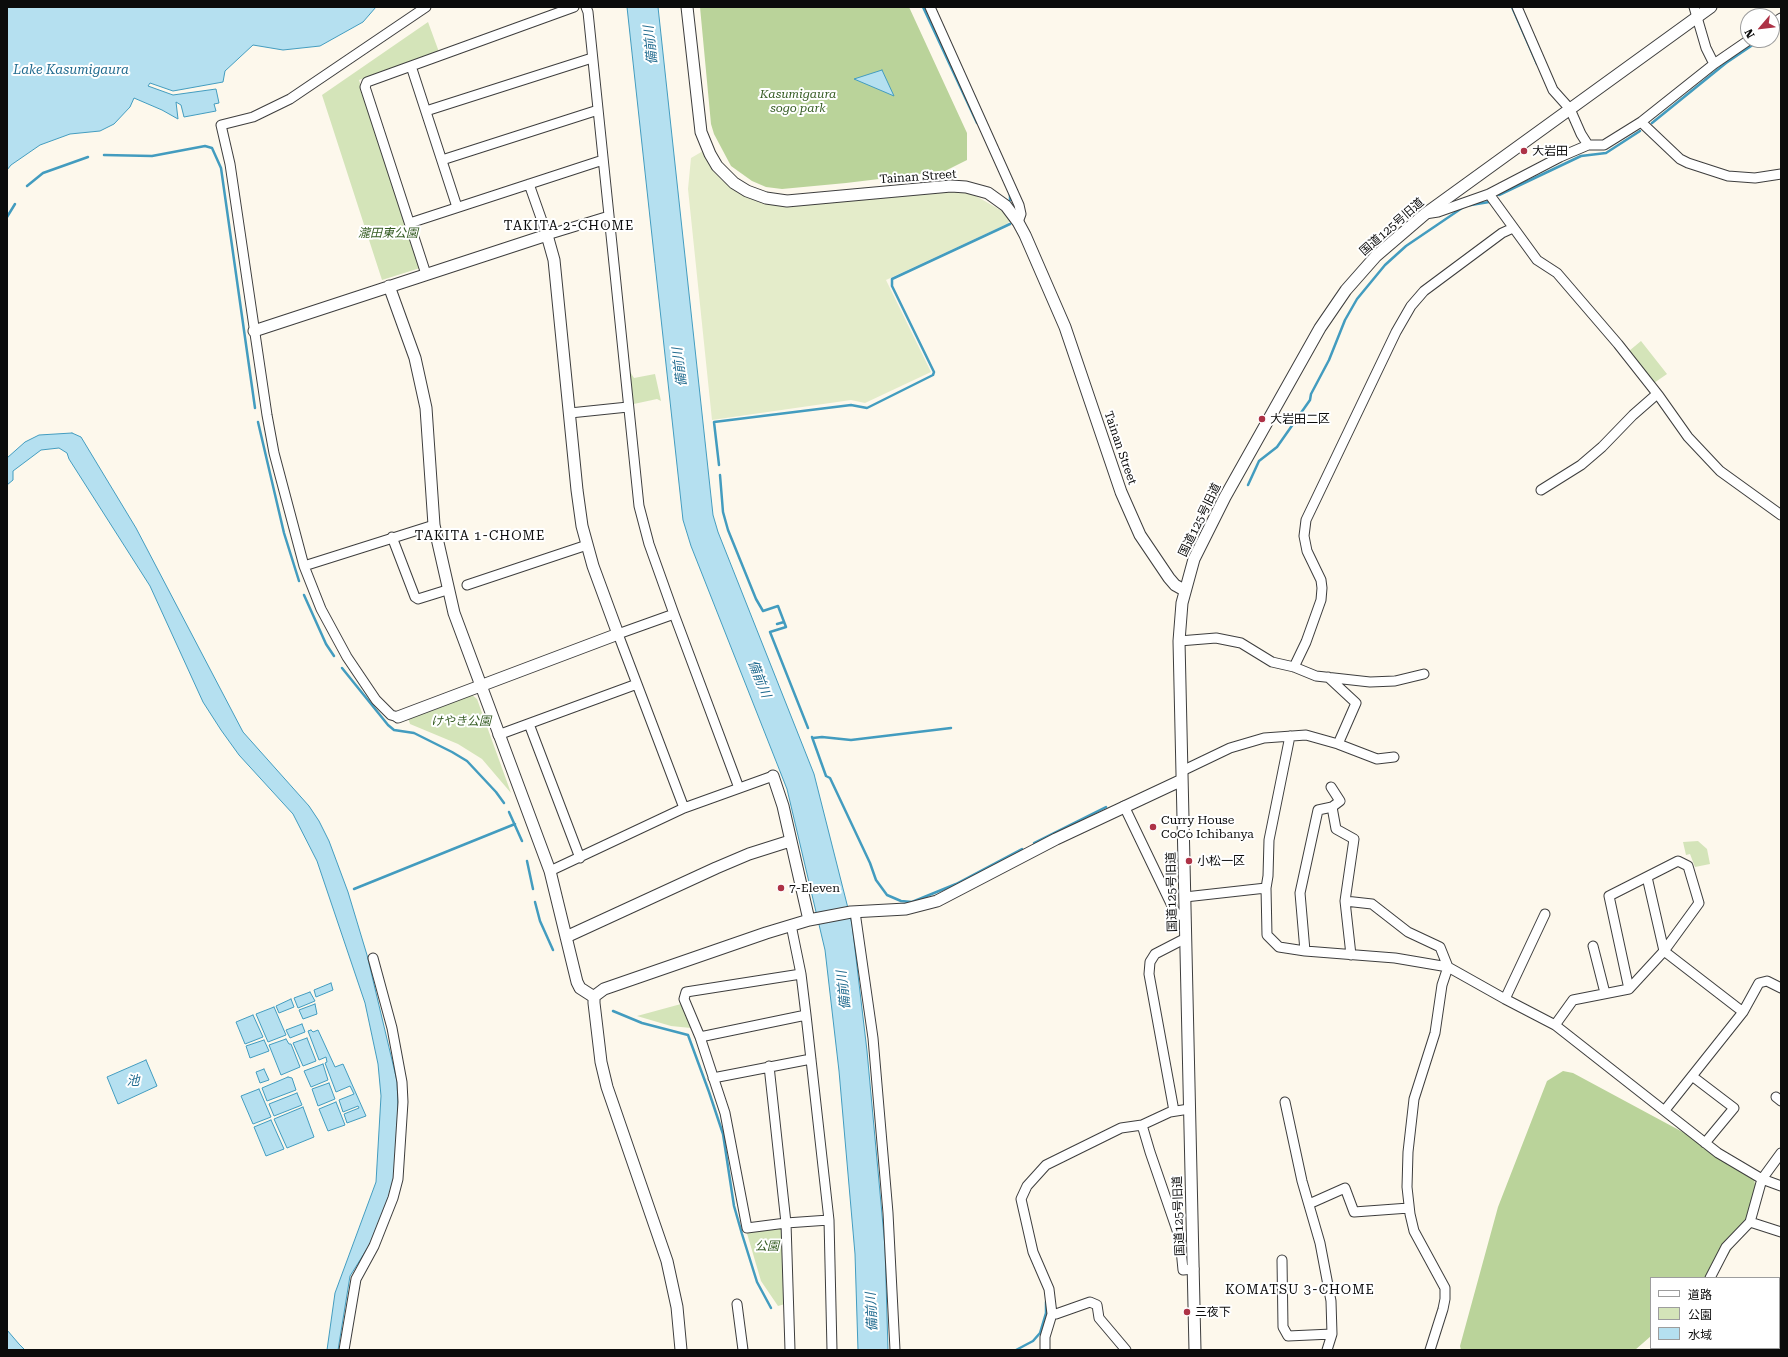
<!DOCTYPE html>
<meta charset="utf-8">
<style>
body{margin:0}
#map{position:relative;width:1788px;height:1357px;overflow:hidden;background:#fdf8ec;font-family:"Roboto Serif","Noto Sans JP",serif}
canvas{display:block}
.frame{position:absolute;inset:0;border:8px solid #0b0b0b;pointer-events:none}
.legend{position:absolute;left:1650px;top:1277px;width:130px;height:72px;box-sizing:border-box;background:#fff;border:1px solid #9d9d9d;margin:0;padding:5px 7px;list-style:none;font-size:12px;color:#0b0b0b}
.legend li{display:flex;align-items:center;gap:8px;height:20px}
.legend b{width:20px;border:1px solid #9d9d9d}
.north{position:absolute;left:1740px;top:8px;width:40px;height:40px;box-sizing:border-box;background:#fff;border:1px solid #9d9d9d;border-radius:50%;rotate:242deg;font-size:11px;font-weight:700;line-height:16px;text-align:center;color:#0b0b0b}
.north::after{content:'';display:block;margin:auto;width:14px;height:18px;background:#ad3246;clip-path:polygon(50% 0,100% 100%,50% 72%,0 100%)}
</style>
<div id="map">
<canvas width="1788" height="1357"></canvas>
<div class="frame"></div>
<ul class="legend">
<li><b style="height:5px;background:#fff"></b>道路</li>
<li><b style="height:11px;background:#d4e4b9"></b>公園</li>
<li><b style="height:11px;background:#b5e0f0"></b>水域</li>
</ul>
<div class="north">N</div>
</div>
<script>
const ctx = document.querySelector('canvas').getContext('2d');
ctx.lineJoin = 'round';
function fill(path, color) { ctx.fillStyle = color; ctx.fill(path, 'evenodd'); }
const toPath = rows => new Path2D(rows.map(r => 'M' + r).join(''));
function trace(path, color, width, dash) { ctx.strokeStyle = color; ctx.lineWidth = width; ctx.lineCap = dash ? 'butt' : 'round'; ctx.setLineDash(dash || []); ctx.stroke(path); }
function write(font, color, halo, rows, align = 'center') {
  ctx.font = font + ' "Roboto Serif","Noto Sans JP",serif'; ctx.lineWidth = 4; ctx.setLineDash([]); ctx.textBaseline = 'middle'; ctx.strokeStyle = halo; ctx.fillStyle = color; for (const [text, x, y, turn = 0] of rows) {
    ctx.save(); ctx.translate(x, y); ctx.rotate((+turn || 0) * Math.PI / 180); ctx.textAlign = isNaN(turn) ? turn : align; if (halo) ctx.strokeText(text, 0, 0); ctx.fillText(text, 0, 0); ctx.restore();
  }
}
fill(toPath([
 [428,22,439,52,359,80,420,268,382,280,322,95],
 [1641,341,1667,374,1654,383,1629,351],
 [627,367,634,378,655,374,661,401,657,399,629,405],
 [471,694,477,699,511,793,482,759,458,744,410,724,408,718],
 [1698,841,1707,849,1710,864,1695,867,1690,854,1686,855,1683,842],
 [681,1004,691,1028,671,1026,637,1016],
 [779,1227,782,1230,785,1304,778,1306,761,1281,746,1230]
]), '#d4e4b9');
fill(toPath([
 [700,7,909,7,967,133,967,160,945,171,846,183,782,189,766,187,752,181,731,166,714,134,711,124],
 [1563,1071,1573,1073,1742,1164,1753,1175,1755,1184,1755,1194,1743,1230,1728,1255,1710,1278,1651,1278,1651,1336,1635,1350,1461,1350,1460,1346,1498,1207,1547,1081]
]), '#bad39a');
fill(toPath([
 [703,151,713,171,723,181,738,192,752,198,948,191,967,193,976,196,1002,211,1009,220,1009,222,1007,224,886,280,931,372,865,403,851,400,712,420,688,189,691,158]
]), '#e4ecca');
const water = toPath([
 [7,7,376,7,363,22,320,46,283,50,253,45,225,71,223,82,173,91,150,83,148,86,173,95,216,89,219,103,214,104,216,111,184,117,181,105,176,102,178,119,162,110,134,98,130,107,114,124,100,131,70,134,40,145,11,165,7,170,7,7],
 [627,7,658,7,713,515,718,532,814,774,852,924,867,1051,885,1247,888,1350,858,1350,855,1254,839,1071,825,950,787,789,691,546,683,520,627,7],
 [882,70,894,96,854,79,882,70],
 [72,433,81,437,136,528,243,732,309,806,319,821,329,841,348,892,367,955,397,1081,398,1107,395,1180,372,1241,350,1276,338,1350,327,1350,335,1293,376,1182,381,1096,378,1064,365,1003,317,861,293,814,239,755,221,730,203,702,150,586,69,459,67,453,59,448,41,450,13,471,13,480,7,485,7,458,25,442,39,435,72,433],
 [331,983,333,990,316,997,314,990,331,983],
 [310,992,315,1001,298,1008,294,998,310,992],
 [291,999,294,1007,279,1013,276,1006,291,999],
 [315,1004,317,1014,303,1019,299,1010,315,1004],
 [274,1007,286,1035,268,1042,256,1014,274,1007],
 [253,1015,263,1037,245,1044,236,1022,253,1015],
 [302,1024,305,1032,290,1038,286,1030,302,1024],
 [311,1030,313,1032,318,1030,335,1067,343,1064,366,1116,347,1123,344,1114,359,1108,358,1106,343,1112,339,1100,354,1094,350,1086,336,1092,325,1063,327,1062,326,1057,319,1060,308,1031,311,1030],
 [307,1038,316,1061,303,1066,293,1043,307,1038],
 [286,1039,289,1044,291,1044,300,1067,281,1075,269,1045,286,1039],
 [264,1040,269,1051,250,1058,246,1046,264,1040],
 [146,1060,157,1086,118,1104,107,1077,146,1060],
 [323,1064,328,1080,311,1087,304,1071,323,1064],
 [264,1069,269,1080,260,1083,256,1072,264,1069],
 [288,1077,292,1078,296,1090,267,1101,262,1088,288,1077],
 [329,1083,335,1099,318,1106,312,1089,329,1083],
 [259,1089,271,1117,253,1124,241,1096,259,1089],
 [297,1093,302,1105,274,1116,269,1104,297,1093],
 [336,1102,345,1125,328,1131,319,1109,336,1102],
 [303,1107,314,1137,287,1148,274,1119,303,1107],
 [271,1120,284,1149,266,1156,254,1127,271,1120],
 [7,1330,19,1344,25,1350,7,1350,7,1330]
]);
fill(water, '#b5e0f0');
trace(water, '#439cbf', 1);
trace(toPath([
 [923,7,977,123],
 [1512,7,1537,64],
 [1772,31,1781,25],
 [1652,123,1726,63,1760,40],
 [104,155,152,156,205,146,212,148,221,168,255,408],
 [27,186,43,173,88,157],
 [1010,193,1010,200],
 [1499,195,1581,156,1606,153,1640,131],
 [7,217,15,204],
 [258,422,284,533,299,581],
 [719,465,714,422,851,405,867,408,933,375,934,372,892,286,892,279,1010,224],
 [720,475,723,512,728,530,756,599,763,611,778,606,786,627,770,632,808,728],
 [1248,485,1259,461,1277,447,1310,400,1311,394,1329,360,1345,320,1357,299,1385,265,1406,246,1465,206,1489,202],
 [304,595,326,644,334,656],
 [777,624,784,622],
 [342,668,388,725,394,730,414,733,452,752,467,761,496,792,504,803],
 [812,737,826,776,830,778,870,863,876,880,887,895,901,901,912,902,956,884,1022,849],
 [813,738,822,737,851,740,951,728],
 [509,812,522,841],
 [1034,843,1106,807],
 [527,861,533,889],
 [354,889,515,824],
 [535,902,540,921,553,950],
 [613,1011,642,1023,688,1035,709,1092,723,1134,734,1206,742,1234,757,1282,771,1308],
 [1016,1350,1033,1341,1040,1333,1046,1313,1046,1302]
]), '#439cbf', 2.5);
const minor = toPath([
 [586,7,588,12,639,506,649,544,674,614,739,788],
 [930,7,1019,205,1021,214,1018,222],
 [1517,7,1553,90,1570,109,1581,134,1588,145],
 [1694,7,1706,48,1714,64],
 [1772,24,1781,18],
 [411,66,457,207],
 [426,111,592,58],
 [1641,122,1680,159,1688,163,1728,176,1755,178,1781,174],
 [442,160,598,110],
 [529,184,547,235,609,216],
 [1489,194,1537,260,1557,273,1618,344,1659,396,1688,437,1720,471,1781,515],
 [1425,214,1438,212,1489,194,1560,157,1588,145,1604,145,1641,122,1714,64,1749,40],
 [410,223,603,160],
 [426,274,365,87,367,82,574,7],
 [570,413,628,407],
 [1541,490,1581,465,1602,447,1633,415,1657,394],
 [392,537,415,597,418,599,447,590],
 [304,566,434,525],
 [467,585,587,545],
 [674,614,618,634,684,808],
 [1179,641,1216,638,1241,643,1272,662,1294,667,1316,676,1370,682,1395,681,1424,674],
 [1294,667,1306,642,1321,600,1322,588,1321,580,1307,551,1304,536,1306,520,1396,332,1411,306,1424,291,1502,233,1513,228],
 [1328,677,1356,703,1338,744],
 [398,717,391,715,376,700,347,657,321,609,304,566,274,453,267,415,230,164,221,125,253,117,290,99,426,7],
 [529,724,580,858],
 [498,735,637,684],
 [1290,736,1269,840,1268,876,1266,888,1267,935,1279,947,1305,951,1395,958,1448,967,1505,999,1555,1025,1718,1153,1762,1179,1781,1186],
 [1182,771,1230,748,1264,738,1306,735,1338,744,1377,759,1394,757],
 [1331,787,1340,801,1332,807,1336,829,1354,839,1345,901,1351,955],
 [1124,806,1175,912,1180,915,1185,917],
 [550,871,684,808,773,776],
 [1647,877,1664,951,1743,1012],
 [1185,897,1266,888],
 [1345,901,1372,904,1408,932,1440,947,1448,967,1442,985,1435,1033,1414,1099,1408,1152,1407,1187,1410,1214,1414,1231,1445,1288,1445,1299,1443,1309,1430,1350],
 [855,912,873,1038,888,1213,895,1350],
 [791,925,801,974,806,1015,829,1220,832,1350],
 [1593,946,1605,993],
 [1305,951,1300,893,1318,810,1332,807],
 [801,974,686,992,684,999,700,1037,725,1113,747,1228,786,1223,829,1220],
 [1505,999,1545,914],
 [1555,1025,1573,1000,1629,989,1664,951,1699,903,1688,866,1678,861,1609,896,1629,989],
 [700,1037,806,1015],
 [769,1066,786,1223,790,1350],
 [1692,1076,1734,1108,1705,1143],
 [713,1078,811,1059],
 [1776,1097,1781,1101],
 [1285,1102,1302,1181,1320,1243,1331,1301,1332,1334,1327,1350],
 [1665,1110,1743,1012,1759,983,1767,981,1781,988],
 [1174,1111,1149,974,1150,962,1155,954,1186,938],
 [1142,1125,1150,1152,1180,1239,1183,1270,1194,1269],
 [1309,1204,1345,1188,1354,1212,1409,1208],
 [1750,1222,1781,1232],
 [1282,1260,1283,1327,1288,1336,1332,1334],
 [1710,1278,1726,1247,1750,1222,1762,1179,1781,1153],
 [737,1304,743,1350],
 [1052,1314,1056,1314,1090,1302,1097,1305,1099,1318,1126,1350],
 [344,1350,356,1279,374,1246,393,1198,398,1179,403,1102,402,1082,392,1028,373,958],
 [1045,1350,1045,1337,1052,1314,1049,1289,1033,1252,1021,1199,1027,1186,1046,1165,1121,1128,1142,1125,1170,1112,1189,1109],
 [1656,1350,1657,1348]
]);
const tertiary = toPath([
 [687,7,701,132,710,154,717,166,734,183,747,191,766,198,787,201,951,186,966,187,988,193,1006,206,1018,222,1025,235,1065,327,1121,492,1140,535,1169,578,1175,585,1184,590],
 [389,286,415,358,426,408,434,525,454,613,550,871,577,982,580,988,594,997],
 [254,331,547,235,554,260,577,490,582,526,593,566,618,634,398,717],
 [773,776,783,806,809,920],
 [566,937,716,868,749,854,790,841],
 [681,1350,677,1307,667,1261,607,1087,601,1062,594,1003,594,997,596,995,604,989,766,933,809,920,851,912,906,909,937,901,1056,839,1182,780],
 [1195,1350,1179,641,1182,603,1194,559,1225,497,1320,328,1346,290,1376,256,1425,214,1711,7]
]);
trace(minor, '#3e3e3e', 11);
trace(tertiary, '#3e3e3e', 13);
trace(minor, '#fff', 9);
trace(tertiary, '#fff', 11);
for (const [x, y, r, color] of [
 [1524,151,4,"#ad3246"],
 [1262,419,4,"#ad3246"],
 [1153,827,4,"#ad3246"],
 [1189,861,4,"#ad3246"],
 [781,888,4,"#ad3246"],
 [1187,1312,4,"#ad3246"]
]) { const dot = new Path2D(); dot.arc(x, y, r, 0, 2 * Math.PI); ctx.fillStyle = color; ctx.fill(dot); trace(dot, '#fff', 1.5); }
write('italic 12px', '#355c23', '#fff', [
 ["Kasumigaura",798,94],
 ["sogo park",798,108],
 ["瀧田東公園",388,233],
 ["けやき公園",461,721],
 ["公園",767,1246]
]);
write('12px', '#0b0b0b', '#fff', [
 ["大岩田",1532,151],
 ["大岩田二区",1270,419],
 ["Curry House",1161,820],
 ["CoCo Ichibanya",1161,834],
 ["小松一区",1197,861],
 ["7-Eleven",789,888],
 ["三夜下",1195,1312]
], 'left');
write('12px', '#0b0b0b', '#fff', [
 ["Tainan Street",918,177,-4],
 ["国道125号旧道",1392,227,-41],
 ["Tainan Street",1120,448,71],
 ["国道125号旧道",1200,520,-64],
 ["国道125号旧道",1172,892,-91],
 ["国道125号旧道",1179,1216,-92]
]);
write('italic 13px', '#226c90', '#fff', [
 ["備前川",651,45,-96],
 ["Lake Kasumigaura",71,70],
 ["備前川",680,367,-97],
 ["備前川",759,679,68],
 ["備前川",844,990,-96],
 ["池",133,1081],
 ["備前川",872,1312,-93]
]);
ctx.letterSpacing = '1px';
write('13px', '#0b0b0b', '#fff', [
 ["TAKITA 2-CHOME",569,226],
 ["TAKITA 1-CHOME",480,536],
 ["KOMATSU 3-CHOME",1300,1290]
]);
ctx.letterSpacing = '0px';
</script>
